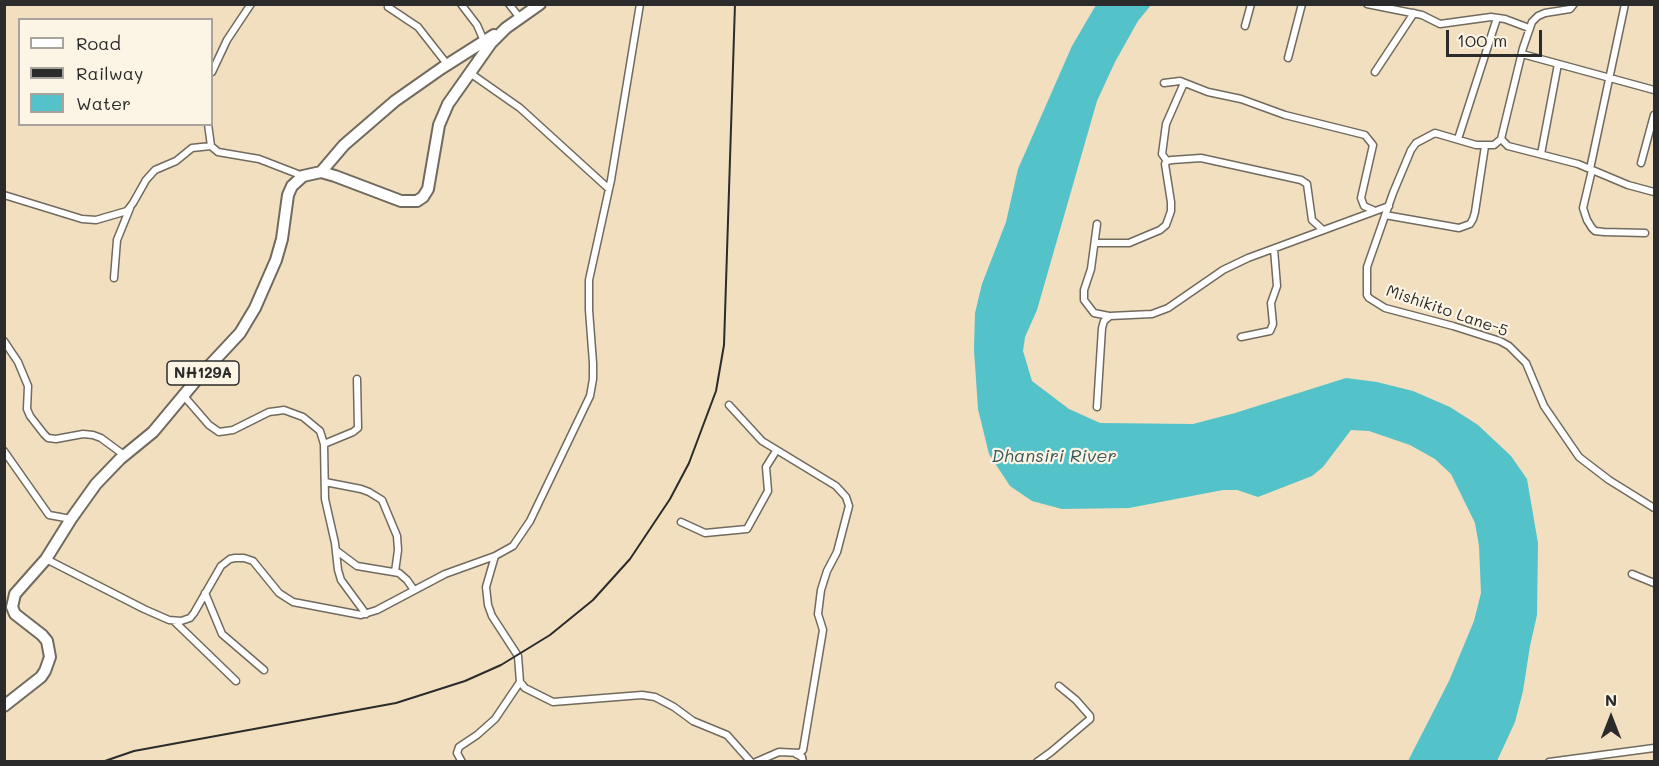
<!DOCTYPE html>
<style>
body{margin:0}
#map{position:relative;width:1659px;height:766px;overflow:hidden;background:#f1dfbf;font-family:Mali,sans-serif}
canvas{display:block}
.frame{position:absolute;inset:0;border:6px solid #2b2b2b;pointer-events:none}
.legend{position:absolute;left:18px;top:18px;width:195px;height:108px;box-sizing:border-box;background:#fcf5e5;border:2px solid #a8a49b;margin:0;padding:8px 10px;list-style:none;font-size:18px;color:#2b2b2b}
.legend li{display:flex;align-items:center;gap:12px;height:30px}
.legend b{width:30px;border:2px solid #a8a49b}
.north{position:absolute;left:1581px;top:688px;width:60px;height:60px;-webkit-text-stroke:4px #fcf5e5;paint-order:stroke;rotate:0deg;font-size:16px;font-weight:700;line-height:24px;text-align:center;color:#2b2b2b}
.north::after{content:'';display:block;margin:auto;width:21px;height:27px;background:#2b2b2b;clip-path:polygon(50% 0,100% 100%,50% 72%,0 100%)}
.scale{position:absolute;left:1446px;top:30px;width:96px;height:27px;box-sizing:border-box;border:3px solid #2b2b2b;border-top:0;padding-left:8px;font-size:18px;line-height:21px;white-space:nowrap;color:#2b2b2b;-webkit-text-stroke:4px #fcf5e5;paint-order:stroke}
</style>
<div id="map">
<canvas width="1659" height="766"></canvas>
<div class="frame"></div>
<ul class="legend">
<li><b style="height:8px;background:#fff"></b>Road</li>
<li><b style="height:8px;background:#2b2b2b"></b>Railway</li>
<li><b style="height:16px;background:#54c2c9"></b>Water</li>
</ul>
<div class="north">N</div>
<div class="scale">100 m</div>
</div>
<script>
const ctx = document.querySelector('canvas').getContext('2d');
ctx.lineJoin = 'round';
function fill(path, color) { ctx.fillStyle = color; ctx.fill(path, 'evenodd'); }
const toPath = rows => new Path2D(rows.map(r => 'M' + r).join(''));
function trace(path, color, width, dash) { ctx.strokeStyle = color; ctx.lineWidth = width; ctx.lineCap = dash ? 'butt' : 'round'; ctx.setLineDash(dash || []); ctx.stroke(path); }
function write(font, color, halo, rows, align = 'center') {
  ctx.font = font + ' Mali,sans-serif'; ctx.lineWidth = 4.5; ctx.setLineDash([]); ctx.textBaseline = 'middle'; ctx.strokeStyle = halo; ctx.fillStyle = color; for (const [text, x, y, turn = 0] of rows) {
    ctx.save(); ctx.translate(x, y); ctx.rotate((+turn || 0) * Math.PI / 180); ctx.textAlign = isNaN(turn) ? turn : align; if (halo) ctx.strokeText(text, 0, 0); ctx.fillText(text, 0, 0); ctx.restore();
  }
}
fill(toPath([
 [1096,5,1151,5,1138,21,1115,62,1097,101,1037,310,1025,337,1023,351,1032,381,1069,409,1100,423,1193,424,1235,413,1346,378,1377,382,1413,391,1450,407,1478,425,1511,456,1527,479,1538,543,1537,615,1530,646,1523,691,1515,722,1497,761,1408,761,1449,681,1474,621,1481,593,1479,546,1475,523,1451,474,1435,459,1410,445,1369,431,1351,430,1323,467,1312,476,1258,497,1237,490,1223,490,1129,508,1062,509,1032,501,1010,486,989,454,978,409,974,350,975,313,982,284,1006,222,1018,169,1072,46]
]), '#54c2c9');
const street = toPath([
 [461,4,477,25,484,41],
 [509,4,520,18],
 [1367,4,1422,15,1440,24,1491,17,1505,19,1529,28],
 [1574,4,1570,9,1545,13,1538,16,1532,22,1523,48,1501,139,1494,145,1476,145,1435,133,1416,143,1411,150,1393,193,1367,267,1367,295,1369,298,1385,308,1453,326,1500,341,1509,346,1526,363,1544,406,1579,457,1609,480,1654,508],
 [388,7,418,27,447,64],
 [1245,26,1251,4],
 [1522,54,1654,90],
 [1288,58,1302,4],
 [212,72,227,40,251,4],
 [1375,72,1414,13],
 [470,73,520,108,609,189],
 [1164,83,1180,81,1208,92,1241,99,1285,115,1365,135,1373,145,1361,198,1364,206,1373,210],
 [208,124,211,146,218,152,259,159,303,176],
 [1458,139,1497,18],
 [1501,139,1508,146,1578,164,1628,185,1654,192],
 [1541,154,1558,64],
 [1167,161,1162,154,1166,124,1184,83],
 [1641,163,1654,115],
 [1590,169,1625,4],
 [1592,170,1583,208,1587,220,1592,228,1595,231,1604,232,1645,233],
 [4,195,82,219,96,220,127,211,133,203,146,180,155,170,176,161,192,148,211,146],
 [1385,215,1459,228,1470,224,1473,219,1475,212,1485,146],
 [1097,224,1091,269,1084,290,1084,300,1094,313,1109,316],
 [1095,243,1129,243,1160,230,1166,225,1171,211,1171,202,1165,164,1167,161,1172,160,1201,158,1301,180,1307,184,1312,220,1323,230],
 [114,278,117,240,130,208],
 [1241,337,1270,331,1273,324,1271,303,1277,286,1274,249],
 [4,341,18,362,28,386,27,409,30,416,44,434,48,438,56,439,83,434,93,435,101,438,124,455],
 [183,395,209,425,219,432,233,430,269,412,277,411,284,410,303,417,320,431,324,444,325,499,335,543,338,570,341,580,366,614],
 [729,405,762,441,836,486,846,497,849,506,837,552,827,571,821,590,818,614,823,630,803,750,800,753,779,752,756,762],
 [1097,407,1102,328,1104,321,1110,316,1152,314,1168,308,1223,270,1248,258,1389,206],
 [324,444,353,432,358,428,357,379],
 [4,451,49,515,71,519],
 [325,482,361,489,369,492,382,500,397,536,398,550,395,572],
 [681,522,705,533,747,529,768,491,766,467,776,451],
 [337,551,357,566,399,573,407,580,414,590],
 [495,556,486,587,488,605,492,616,518,656,520,682,525,688,553,702,642,695,655,697,674,707,693,721,727,735,751,762],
 [46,559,144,609,169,620,181,621,190,618,194,613,221,566,230,559,235,558,244,558,253,561,279,593,293,602,361,615,377,610,445,574,495,556,513,546,530,521,590,396,593,379,593,363,589,310,589,280,611,180,640,4],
 [1632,574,1654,583],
 [205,593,222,634,264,670],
 [175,622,236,681],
 [796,754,802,757,803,762],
 [462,762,457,753,459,747,477,735,495,719,520,682],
 [1037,762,1051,752,1090,719,1090,716,1076,700,1059,686],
 [1549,762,1654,748]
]);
const highway = toPath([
 [321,172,344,145,395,101,442,68,494,35],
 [4,706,41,677,45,671,50,657,47,641,42,635,15,614,12,607,15,594,46,559,71,519,96,484,120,459,153,432,198,378,240,333,255,308,276,260,282,239,288,195,292,186,303,176,321,172,335,176,401,201,417,201,423,197,428,189,439,125,448,104,491,43,506,28,540,4]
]);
trace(street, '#706a5f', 9);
trace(highway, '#706a5f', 14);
trace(street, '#fff', 6);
trace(highway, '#fff', 10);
trace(toPath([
 [102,762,134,751,396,703,465,681,501,665,550,635,593,600,630,559,670,499,689,463,716,391,724,345,735,4]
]), '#2b2b2b', 2);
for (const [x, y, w] of [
 [203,373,72]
]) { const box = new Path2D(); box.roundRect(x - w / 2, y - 12, w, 24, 4.5); ctx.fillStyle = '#fcf5e5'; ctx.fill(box); trace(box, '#2b2b2b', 1.5); }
write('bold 15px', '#2b2b2b', null, [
 ["NH129A",203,373]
]);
write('16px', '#2b2b2b', '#fcf5e5', [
 ["Mishikito Lane-5",1447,311,19]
]);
write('italic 18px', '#37585a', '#fcf5e5', [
 ["Dhansiri River",1054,456]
]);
</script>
